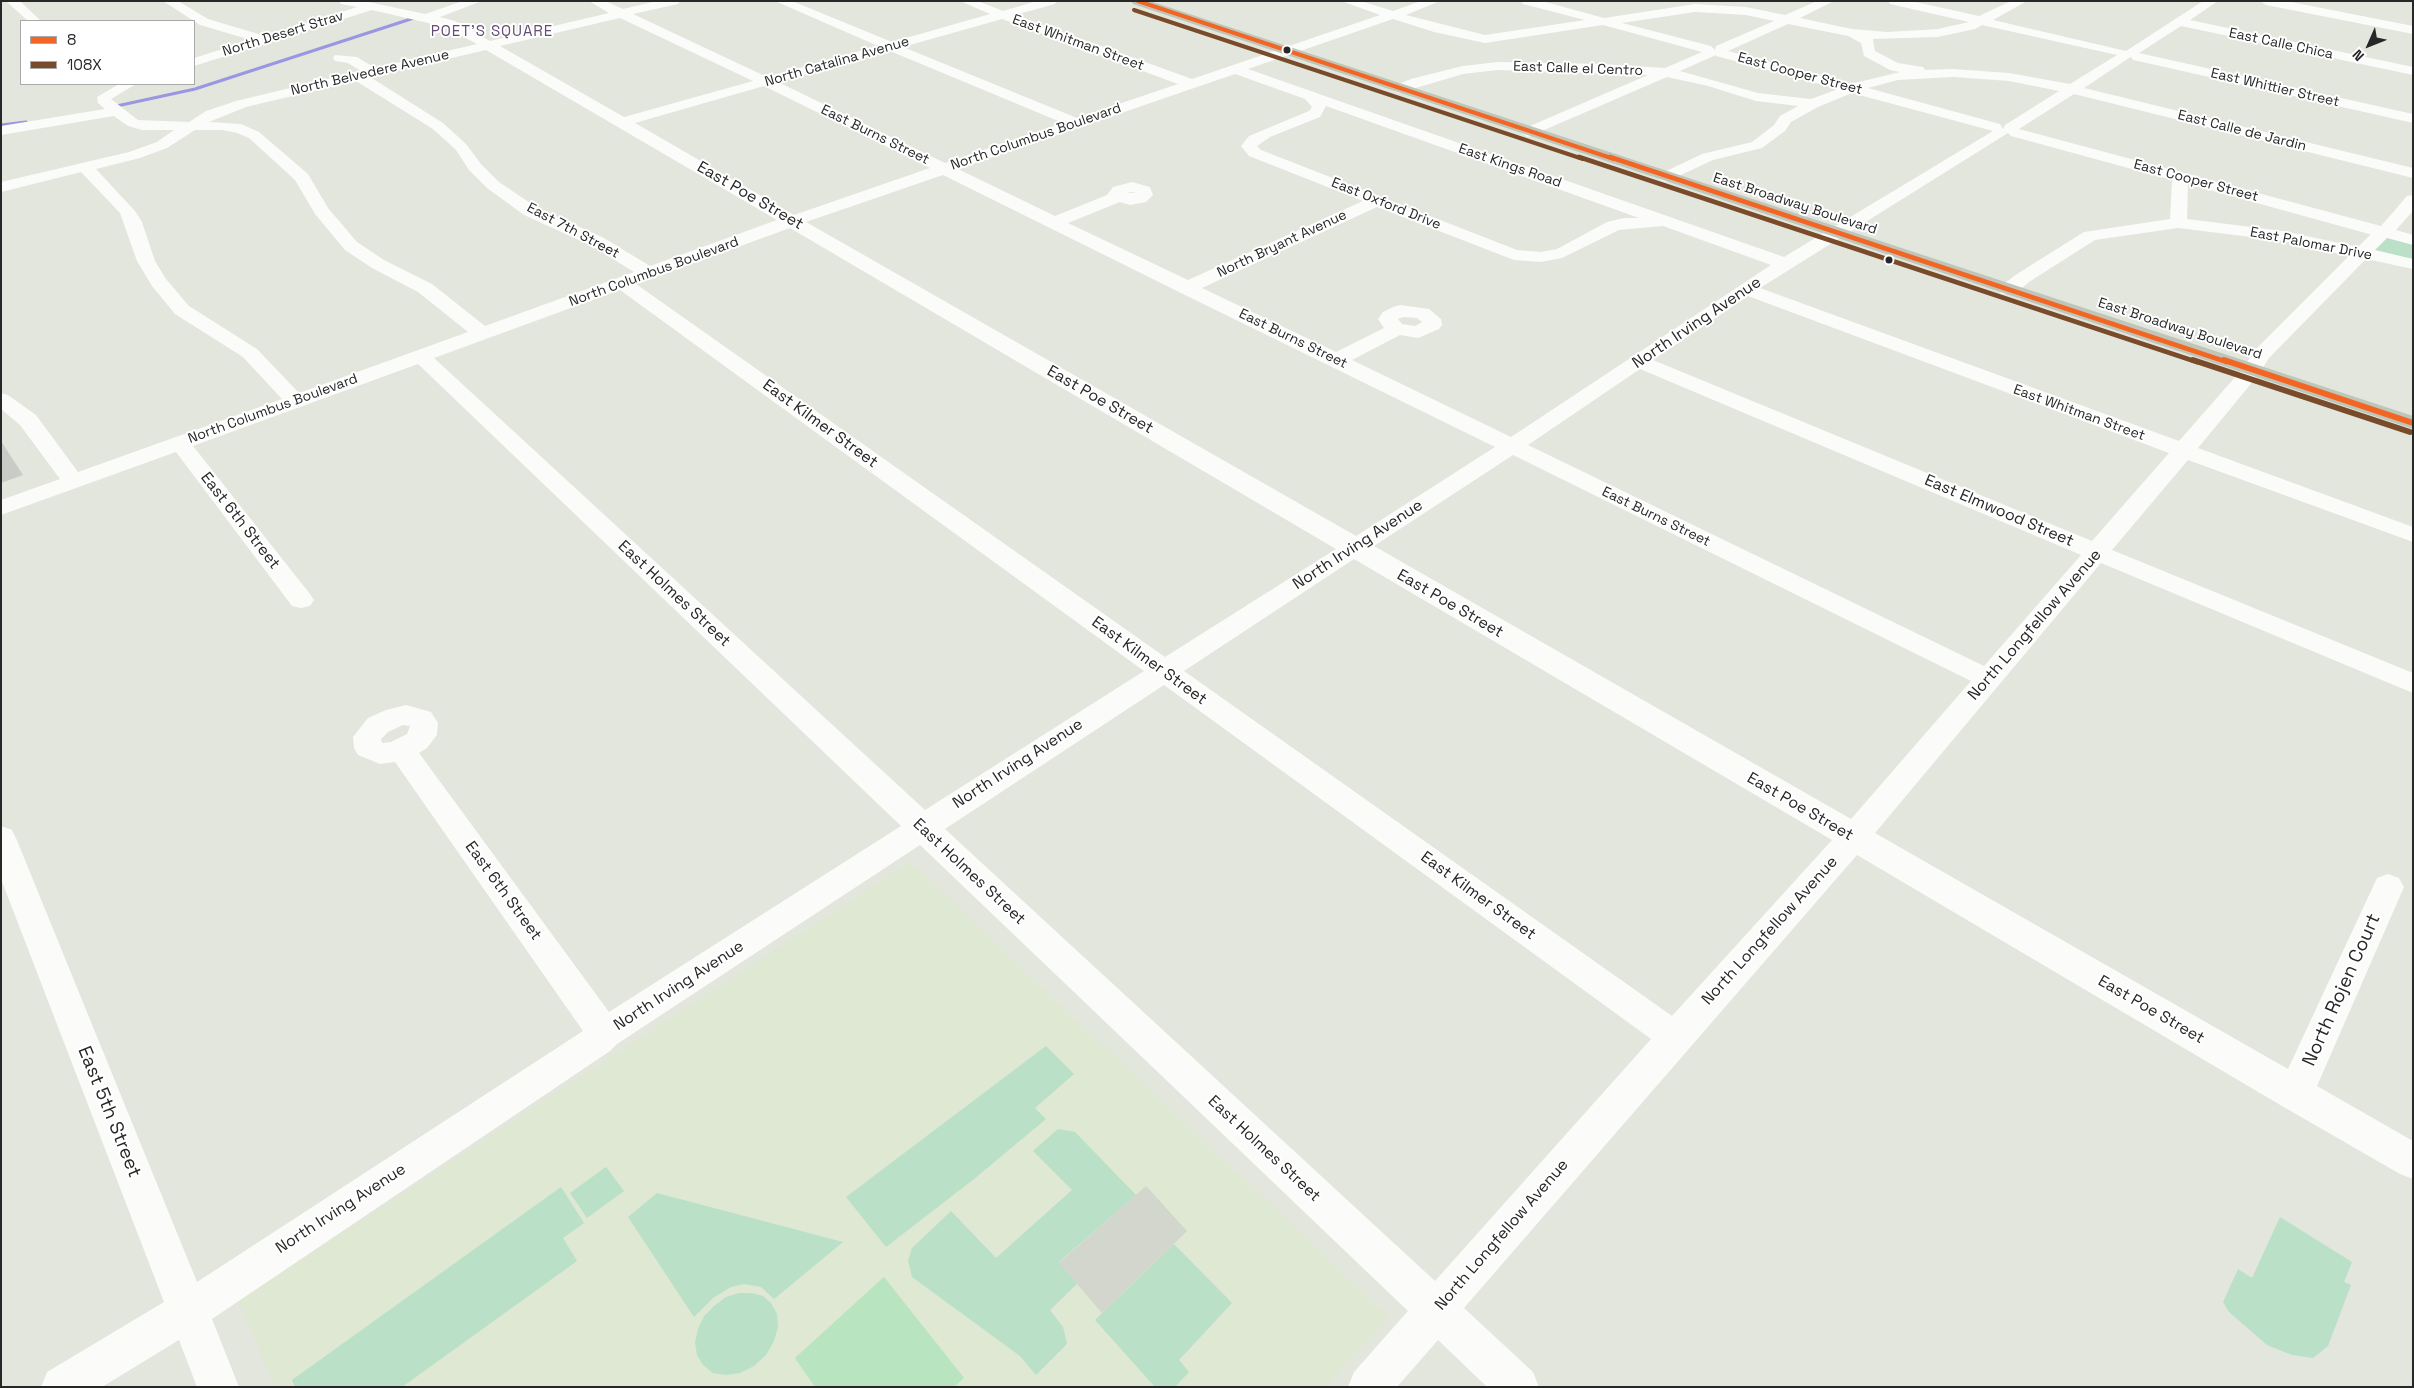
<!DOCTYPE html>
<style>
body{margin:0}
#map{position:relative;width:2414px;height:1388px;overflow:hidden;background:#e2e6dc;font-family:"Space Grotesk",sans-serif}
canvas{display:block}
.frame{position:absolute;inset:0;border:2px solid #272727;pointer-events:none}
.legend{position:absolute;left:20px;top:20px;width:175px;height:65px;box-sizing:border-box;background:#fff;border:1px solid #a9a9a9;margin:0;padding:6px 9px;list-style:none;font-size:15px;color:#272727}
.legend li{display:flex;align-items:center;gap:10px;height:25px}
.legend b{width:25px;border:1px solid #a9a9a9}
.north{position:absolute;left:2344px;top:20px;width:50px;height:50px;-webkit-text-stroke:4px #fff;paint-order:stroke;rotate:226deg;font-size:14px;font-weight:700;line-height:20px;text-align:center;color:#272727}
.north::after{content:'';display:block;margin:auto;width:18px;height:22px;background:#272727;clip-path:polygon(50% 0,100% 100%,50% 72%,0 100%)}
</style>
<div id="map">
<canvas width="2414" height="1388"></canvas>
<div class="frame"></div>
<ul class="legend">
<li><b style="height:6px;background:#f26522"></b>8</li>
<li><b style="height:6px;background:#7a4b2a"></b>108X</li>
</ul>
<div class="north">N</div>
</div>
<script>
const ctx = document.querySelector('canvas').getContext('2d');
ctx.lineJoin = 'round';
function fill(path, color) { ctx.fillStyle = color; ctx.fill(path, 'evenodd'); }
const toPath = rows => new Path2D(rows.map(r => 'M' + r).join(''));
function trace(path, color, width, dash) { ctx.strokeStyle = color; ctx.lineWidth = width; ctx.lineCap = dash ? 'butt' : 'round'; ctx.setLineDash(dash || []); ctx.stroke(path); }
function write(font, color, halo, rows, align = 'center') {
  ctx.font = font + ' "Space Grotesk",sans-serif'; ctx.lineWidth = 4; ctx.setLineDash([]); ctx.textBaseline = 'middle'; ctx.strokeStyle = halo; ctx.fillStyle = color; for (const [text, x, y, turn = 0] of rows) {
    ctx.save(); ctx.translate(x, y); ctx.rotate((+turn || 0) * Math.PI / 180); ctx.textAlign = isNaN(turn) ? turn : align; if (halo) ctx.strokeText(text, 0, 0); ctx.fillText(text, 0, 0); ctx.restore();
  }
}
fill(toPath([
 [910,862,1389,1317,1325,1387,276,1387,238,1301]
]), '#dee8d2');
fill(toPath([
 [2383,234,2413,242,2413,263,2366,253],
 [1046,1046,1074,1074,1035,1108,1046,1119,974,1179,886,1247,846,1197],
 [1058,1129,1075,1132,1136,1195,1059,1262,1077,1284,1050,1310,1063,1327,1067,1344,1036,1375,1020,1356,912,1277,908,1261,912,1248,951,1211,996,1258,1072,1190,1033,1151],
 [606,1167,624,1191,587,1218,570,1193],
 [561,1187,584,1223,563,1238,577,1261,402,1387,295,1387,292,1380],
 [657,1193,843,1242,774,1299,761,1287,744,1284,731,1287,713,1298,694,1317,628,1217],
 [2280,1217,2352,1262,2344,1282,2351,1285,2328,1346,2313,1358,2292,1355,2267,1345,2229,1312,2223,1302,2238,1269,2252,1278],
 [1174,1244,1232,1303,1179,1360,1189,1372,1175,1387,1155,1387,1095,1320],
 [739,1293,751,1293,763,1296,771,1303,777,1314,778,1327,774,1341,766,1355,754,1366,740,1373,726,1375,713,1373,703,1365,697,1355,695,1342,698,1329,704,1316,714,1306,726,1297]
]), '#bae0c8');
fill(toPath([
 [884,1277,964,1378,954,1387,815,1387,795,1358]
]), '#b8e4bf');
fill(toPath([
 [1146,1186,1187,1231,1102,1313,1059,1263]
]), '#d2d6cd');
trace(toPath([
 [112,107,195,89,417,17],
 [1,125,26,122]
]), '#9a96e1', 3);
fill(toPath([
 [1,441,23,475,1,483]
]), '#c9ccc6');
fill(toPath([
 [6,1,20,1,41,21,28,21,6,1],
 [163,1,178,1,208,19,265,36,357,7,341,4,339,1,364,1,425,14,463,1,482,1,440,17,455,21,490,41,609,13,589,1,605,1,623,9,657,1,680,1,678,4,633,14,767,77,878,46,775,1,792,1,892,42,990,14,960,1,978,1,1003,11,1037,1,1057,1,1055,4,1015,15,1192,79,1380,15,1341,1,1361,1,1393,11,1421,1,1440,1,1406,15,1485,35,1585,20,1523,4,1521,1,1542,1,1604,18,1695,4,1746,7,1785,15,1817,1,1834,1,1800,18,1852,29,1887,32,1938,29,1969,22,1890,4,1888,1,1911,1,1979,16,2011,1,2027,1,1993,20,2126,51,2203,1,2218,1,2190,20,2413,67,2413,75,2181,26,2139,53,2413,114,2413,123,2138,61,2133,60,2131,57,2132,56,2084,88,2413,168,2413,178,2074,94,2019,129,2381,226,2407,196,2413,195,2413,211,2396,230,2413,235,2413,245,2387,238,2375,250,2413,259,2413,269,2366,259,2269,358,2259,374,2198,448,2413,527,2413,542,2188,460,2112,550,2413,673,2413,693,2101,563,1875,833,2288,1069,2377,878,2388,874,2399,878,2404,887,2317,1086,2413,1141,2413,1179,2400,1174,2282,1106,1857,855,1464,1308,1533,1372,1539,1387,1487,1387,1438,1340,1397,1387,1348,1387,1354,1372,1408,1311,920,845,617,1044,610,1051,212,1319,239,1387,197,1387,179,1340,102,1387,41,1387,47,1372,164,1302,1,879,1,826,12,830,16,838,197,1282,583,1031,395,762,380,764,358,755,354,748,353,737,368,718,386,710,406,705,431,712,438,723,437,735,427,748,419,753,609,1012,901,826,418,364,193,446,310,594,314,600,310,606,301,608,292,606,176,452,1,515,1,500,60,479,20,425,1,409,1,393,8,395,36,415,78,472,282,399,243,357,175,314,152,286,137,261,120,213,81,172,1,192,1,182,129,152,157,142,174,130,142,130,128,126,114,116,1,135,1,126,105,109,98,103,97,97,119,84,136,84,111,99,138,120,189,122,206,111,236,101,361,71,348,63,335,61,333,58,335,55,357,57,375,68,477,44,445,27,372,10,194,66,194,58,251,40,200,25,163,1],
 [1695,12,1746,15,1774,21,1716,46,1715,50,1711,46,1622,23,1695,12],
 [620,18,753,81,624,117,500,46,620,18],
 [1002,19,1178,84,1077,118,903,47,1002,19],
 [1393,19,1434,32,1485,43,1603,25,1702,52,1665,68,1602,64,1498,62,1463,66,1411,79,1394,86,1392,89,1399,93,1463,74,1498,70,1648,75,1523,129,1520,132,1528,137,1667,77,1708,86,1756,101,1798,106,1780,116,1774,125,1752,142,1702,154,1660,174,1658,177,1660,180,1666,182,1713,160,1762,148,1785,131,1791,122,1818,107,1852,93,1993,131,1784,257,1248,69,1393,19],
 [1788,24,1848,36,1861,43,1864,56,1890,70,1900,72,1851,84,1728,51,1788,24],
 [1982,25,2117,55,2070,84,2009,73,1953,69,1925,70,1923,67,1898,63,1875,51,1874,46,1873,39,1938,37,1975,29,1982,25],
 [486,50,777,220,650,266,604,238,536,207,499,182,481,164,466,144,443,123,370,77,486,50],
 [890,51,1063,123,945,163,778,82,890,51],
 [1716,55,1716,56,1838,89,1811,99,1758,93,1680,71,1716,55],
 [1235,74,1305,99,1312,107,1309,111,1249,136,1241,146,1249,156,1363,201,1188,280,1068,223,1120,202,1130,205,1146,202,1153,195,1150,187,1132,182,1113,187,1107,195,1055,216,958,169,1235,74],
 [1953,77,2009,81,2059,91,2005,125,2003,129,2000,124,1868,88,1898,80,1953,77],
 [356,81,433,129,456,150,469,170,487,188,524,215,592,246,634,272,485,326,432,284,384,260,357,242,328,208,308,174,259,132,241,124,209,122,246,107,356,81],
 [764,86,930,168,794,215,635,123,764,86],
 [1326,106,1639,218,1624,218,1607,222,1557,249,1541,252,1517,250,1261,150,1257,146,1270,137,1320,117,1326,106],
 [195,130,222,130,237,133,249,138,295,180,315,214,345,250,372,268,418,292,468,332,299,393,257,349,189,306,166,279,155,261,142,222,135,211,96,169,140,158,167,148,195,130],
 [2008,133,2011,136,2172,180,2170,219,2084,232,2017,274,2001,286,1999,290,2001,294,2015,294,2029,282,2095,240,2178,228,2283,241,2349,256,2254,351,2244,367,2179,441,1760,288,2008,133],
 [943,175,1179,292,1495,447,1356,536,806,222,943,175],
 [2188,184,2369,234,2371,234,2358,247,2283,231,2187,219,2188,184],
 [1132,192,1136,193,1126,193,1132,192],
 [1377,207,1514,260,1541,262,1562,258,1619,230,1663,226,1771,265,1511,437,1352,360,1400,335,1418,338,1439,329,1442,325,1441,319,1429,309,1400,305,1393,307,1383,312,1378,319,1384,328,1336,352,1202,288,1377,207],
 [790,228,1336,549,1165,657,636,284,790,228],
 [620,290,1144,671,925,810,434,358,620,290],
 [1748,296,2169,453,2092,541,1653,360,1748,296],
 [1403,317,1417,318,1422,322,1415,326,1402,324,1398,319,1403,317],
 [1640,369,2081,555,1984,666,1528,445,1640,369],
 [1513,455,1971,681,1851,819,1374,546,1513,455],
 [1354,559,1832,840,1672,1016,1184,671,1354,559],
 [1164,685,1651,1039,1435,1281,945,829,1164,685],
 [403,725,410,726,407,734,391,742,382,743,381,739,388,732,403,725],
 [2260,1,2286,1,2413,26,2413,34,2266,5,2260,1]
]), '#fbfbfa');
fill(toPath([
 [1131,1,1150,1,2413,416,2413,429,1133,4,1131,1]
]), '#bfc6b9');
trace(toPath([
 [1138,1,1614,159]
]), '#f26522', 4);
trace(toPath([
 [1610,157,2227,362]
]), '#f26522', 5);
trace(toPath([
 [2224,360,2413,423]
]), '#f26522', 6);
trace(toPath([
 [1134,10,1583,159]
]), '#7a4b2a', 4);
trace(toPath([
 [1579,157,2197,362]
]), '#7a4b2a', 5);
trace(toPath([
 [2193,360,2410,432]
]), '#7a4b2a', 6);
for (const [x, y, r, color] of [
 [1287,50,4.5,"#272727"],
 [1889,260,4.5,"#272727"]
]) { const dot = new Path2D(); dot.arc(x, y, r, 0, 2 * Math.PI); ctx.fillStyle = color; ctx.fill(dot); trace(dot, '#fff', 2); }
write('14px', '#272727', '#fff', [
 ["North Desert Strav",283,34,-17],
 ["East Whitman Street",1078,43,20],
 ["East Calle Chica",2281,44,12],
 ["North Catalina Avenue",837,62,-16],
 ["East Calle el Centro",1578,69,2],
 ["North Belvedere Avenue",370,73,-13],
 ["East Cooper Street",1800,74,15],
 ["East Whittier Street",2275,88,13],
 ["East Calle de Jardin",2242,131,14],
 ["East Burns Street",875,135,26],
 ["North Columbus Boulevard",1036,137,-19],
 ["East Kings Road",1510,166,19],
 ["East Cooper Street",2196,181,15],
 ["East Oxford Drive",1386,204,22],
 ["East Broadway Boulevard",1795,204,18],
 ["East 7th Street",573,231,28],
 ["North Bryant Avenue",1282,244,-25],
 ["East Palomar Drive",2311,244,11],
 ["North Columbus Boulevard",654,272,-20],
 ["East Broadway Boulevard",2180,329,18],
 ["East Burns Street",1293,339,26],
 ["North Columbus Boulevard",273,409,-20],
 ["East Whitman Street",2079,413,20],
 ["East Burns Street",1656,517,26]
]);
ctx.letterSpacing = '1px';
write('15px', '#644c73', '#fff', [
 ["POET'S SQUARE",492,32]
]);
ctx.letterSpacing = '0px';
write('16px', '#272727', '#fff', [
 ["East Poe Street",750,196,30],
 ["North Irving Avenue",1697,323,-34],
 ["East Poe Street",1100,400,30],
 ["East Kilmer Street",820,424,36],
 ["East Elmwood Street",1999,511,23],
 ["East 6th Street",240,521,52],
 ["North Irving Avenue",1358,545,-33],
 ["East Holmes Street",674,594,43],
 ["East Poe Street",1450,604,30],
 ["North Longfellow Avenue",2035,625,-49],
 ["East Kilmer Street",1149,661,36],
 ["North Irving Avenue",1018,764,-33],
 ["East Poe Street",1800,807,30],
 ["East Holmes Street",969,872,43],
 ["East 6th Street",503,891,54],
 ["East Kilmer Street",1478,896,36],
 ["North Longfellow Avenue",1770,931,-48],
 ["North Irving Avenue",679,986,-33],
 ["East Poe Street",2151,1010,30],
 ["East Holmes Street",1264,1149,43],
 ["North Irving Avenue",341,1209,-33],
 ["North Longfellow Avenue",1502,1235,-49]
]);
write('19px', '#272727', '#fff', [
 ["North Rojen Court",2342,990,-66],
 ["East 5th Street",109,1112,68]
]);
</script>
